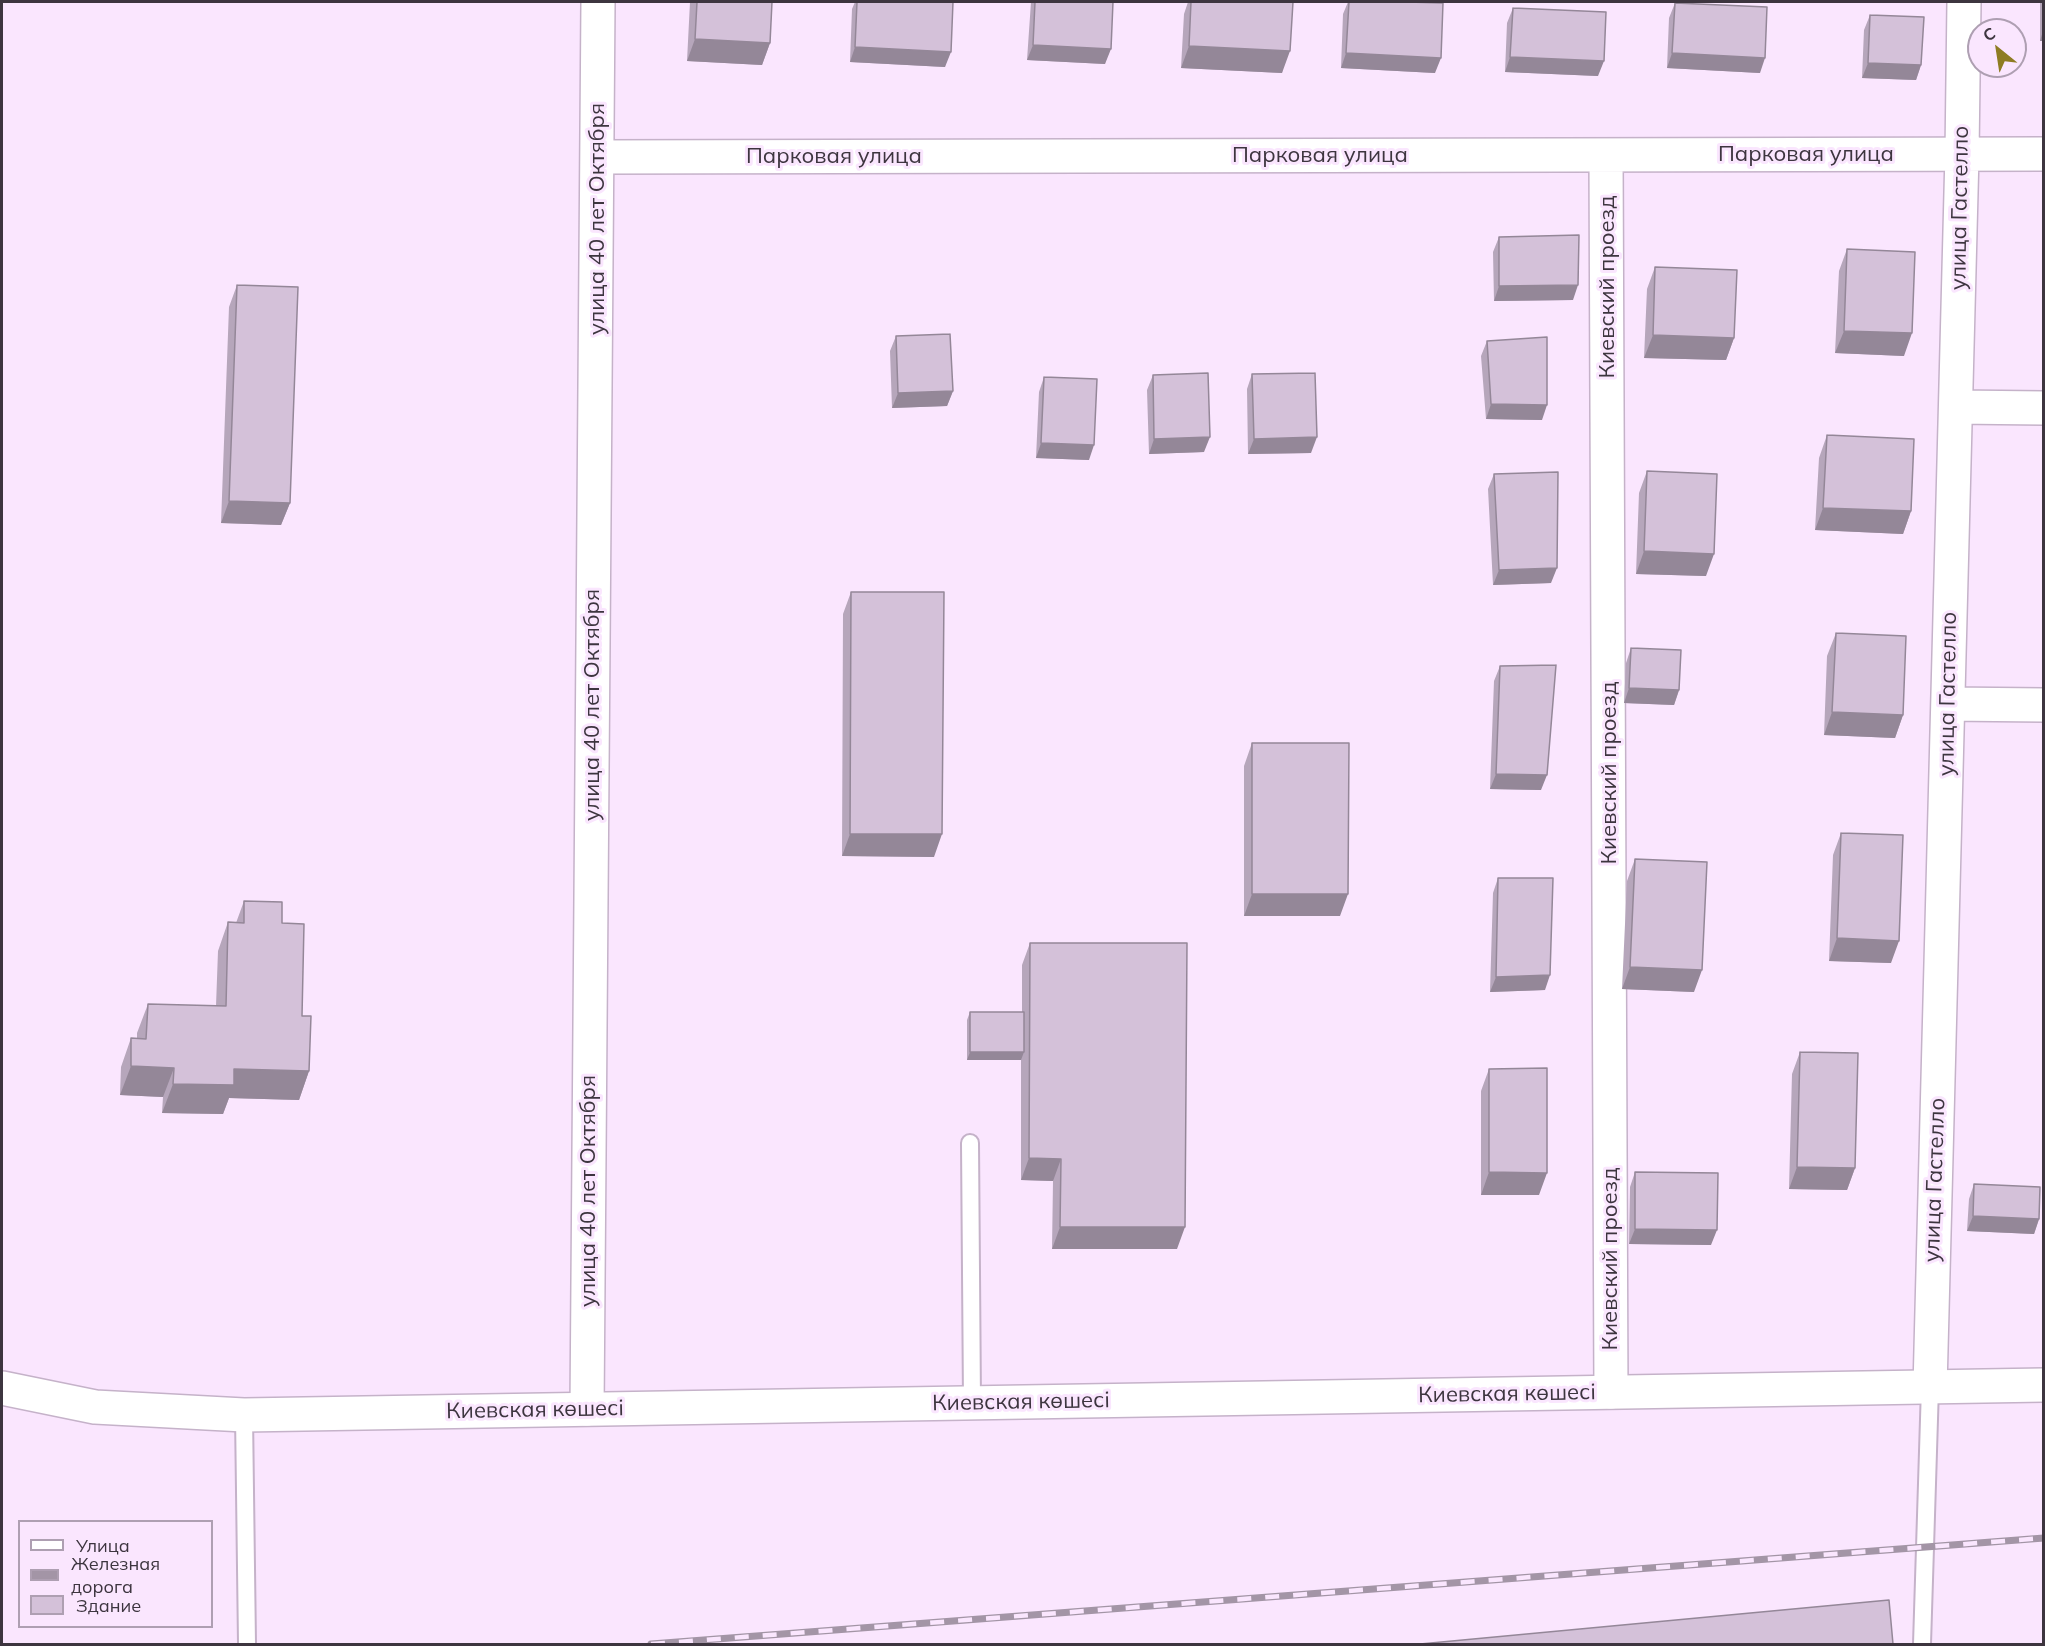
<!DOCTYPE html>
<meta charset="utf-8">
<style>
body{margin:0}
#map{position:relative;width:2045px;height:1646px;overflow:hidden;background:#fae6fe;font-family:Mulish,sans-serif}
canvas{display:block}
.frame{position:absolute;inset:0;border:3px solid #3d353f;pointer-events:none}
.legend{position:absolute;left:18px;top:1520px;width:195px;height:108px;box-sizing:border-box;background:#fae6fe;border:2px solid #ae9fb2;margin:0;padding:8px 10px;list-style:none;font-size:18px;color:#3d353f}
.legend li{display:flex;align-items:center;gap:12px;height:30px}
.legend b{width:30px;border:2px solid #ae9fb2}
.north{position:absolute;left:1967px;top:18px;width:60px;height:60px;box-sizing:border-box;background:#fae6fe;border:2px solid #ae9fb2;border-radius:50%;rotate:330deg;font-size:16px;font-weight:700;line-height:24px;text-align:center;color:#3d353f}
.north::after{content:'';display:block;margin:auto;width:21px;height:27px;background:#8e7c22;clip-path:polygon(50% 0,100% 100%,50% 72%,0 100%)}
</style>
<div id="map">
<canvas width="2045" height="1646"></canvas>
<div class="frame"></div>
<ul class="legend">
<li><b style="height:8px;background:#fff"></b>Улица</li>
<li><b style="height:8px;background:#a395a6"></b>Железная дорога</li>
<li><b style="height:16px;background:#d4c1d9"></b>Здание</li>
</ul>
<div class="north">С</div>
</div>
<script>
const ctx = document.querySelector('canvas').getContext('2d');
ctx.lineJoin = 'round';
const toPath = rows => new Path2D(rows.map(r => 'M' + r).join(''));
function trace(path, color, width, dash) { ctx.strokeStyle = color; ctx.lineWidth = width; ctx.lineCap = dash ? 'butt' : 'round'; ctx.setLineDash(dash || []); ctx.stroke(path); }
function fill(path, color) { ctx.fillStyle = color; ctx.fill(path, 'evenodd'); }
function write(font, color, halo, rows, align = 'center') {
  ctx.font = font + ' Mulish,sans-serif'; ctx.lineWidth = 6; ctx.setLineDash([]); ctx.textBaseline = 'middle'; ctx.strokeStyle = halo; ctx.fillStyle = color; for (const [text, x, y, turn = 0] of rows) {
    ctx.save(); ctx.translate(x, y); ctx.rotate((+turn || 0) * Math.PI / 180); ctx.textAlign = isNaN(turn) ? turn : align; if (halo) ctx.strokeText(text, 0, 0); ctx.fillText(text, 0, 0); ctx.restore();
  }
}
const service = toPath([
 [970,1143,972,1402],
 [244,1415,247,1644],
 [1922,1644,1930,1387]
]);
const minor = toPath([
 [1606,155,1611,1392],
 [597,157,2044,154],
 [1956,407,2044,408],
 [1948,704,2044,705],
 [1930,1387,1962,154,1964,2],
 [587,1409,598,2]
]);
const trunk = toPath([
 [2,1388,95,1407,244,1415,2044,1385]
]);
trace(service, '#c5b2c9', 20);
trace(minor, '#c5b2c9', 36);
trace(trunk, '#c5b2c9', 36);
trace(service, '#fff', 16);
trace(minor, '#fff', 33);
trace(trunk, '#fff', 33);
const rail = toPath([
 [651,1644,2044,1538]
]);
trace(rail, '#a395a6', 7);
trace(rail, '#fae6fe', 4.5, [14]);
fill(toPath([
 [690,2,772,2,770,43,762,65,687,61],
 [855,2,953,2,945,67,850,62,852,9],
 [1031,2,1113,2,1105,64,1027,60],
 [1188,2,1293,2,1282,73,1181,68,1184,14],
 [1348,2,1407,2,1435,73,1341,68,1343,14],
 [2040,2,2043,2,2043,41,2040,41],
 [1675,3,1760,73,1667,68,1669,18],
 [1513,8,1598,76,1505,72,1507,23],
 [1870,15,1921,65,1916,80,1862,78,1864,30],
 [1499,237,1573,300,1494,301,1493,252],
 [1847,249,1904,356,1835,353,1839,271],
 [1655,267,1734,338,1726,360,1644,358,1647,289],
 [237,285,290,503,281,525,221,523,229,307],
 [896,336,953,391,947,406,892,408,890,351],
 [1487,341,1542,420,1486,419,1481,356],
 [1252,374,1311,453,1248,454,1247,389],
 [1153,375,1204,452,1149,454,1147,390],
 [1044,377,1089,460,1036,458,1039,392],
 [1827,435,1911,511,1903,534,1815,530,1819,458],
 [1647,471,1706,576,1636,574,1639,493],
 [1494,474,1551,583,1493,585,1488,489],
 [851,592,934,857,842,856,843,614],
 [1836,633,1903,715,1895,738,1824,735,1827,656],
 [1631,648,1679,690,1674,705,1624,703,1626,663],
 [1500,666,1541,790,1490,789,1494,681],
 [1252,743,1340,916,1244,916,1244,766],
 [1841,833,1891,963,1829,961,1833,855],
 [1635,859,1694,992,1622,989,1627,881],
 [1498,878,1545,990,1490,992,1493,893],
 [244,901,282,923,302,1016,309,1071,299,1100,229,1098,223,1114,162,1113,163,1097,120,1095,121,1067,131,1038,137,1039,137,1033,148,1004,216,1006,218,951,228,922,236,923],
 [1030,943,1177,1249,1052,1249,1053,1181,1021,1180,1021,1060,967,1060,967,1020,970,1012,1022,1012,1022,965],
 [1800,1052,1855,1168,1847,1190,1789,1189,1792,1074],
 [1489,1069,1539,1195,1481,1195,1481,1091],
 [1635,1172,1711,1245,1629,1244,1630,1187],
 [1974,1184,2039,1219,2034,1234,1967,1231,1969,1199]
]), '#b6a6bb');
fill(toPath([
 [2043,31,2043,41,2040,41],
 [695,39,770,43,762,65,687,61],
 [1033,45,1111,49,1105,64,1027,60],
 [1189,46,1290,51,1282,73,1181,68],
 [855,47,951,52,945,67,850,62],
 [1346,53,1441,58,1435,73,1341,68],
 [1672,53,1765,58,1760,73,1667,68],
 [1510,57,1604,61,1598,76,1505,72],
 [1868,63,1921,65,1916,80,1862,78],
 [1578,285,1573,300,1494,301,1499,286],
 [1844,331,1912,333,1904,356,1835,353],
 [1653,335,1734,338,1726,360,1644,358],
 [953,391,947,406,892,408,898,393],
 [1491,404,1547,405,1542,420,1486,419],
 [1210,437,1204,452,1149,454,1154,439],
 [1317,437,1311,453,1248,454,1254,439],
 [1041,443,1094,445,1089,460,1036,458],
 [229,501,290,503,281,525,221,523],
 [1823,508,1911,511,1903,534,1815,530],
 [1644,551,1714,554,1706,576,1636,574],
 [1557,568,1551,583,1493,585,1499,570],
 [1629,688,1679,690,1674,705,1624,703],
 [1832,712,1903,715,1895,738,1824,735],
 [1496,774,1547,775,1541,790,1490,789],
 [850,834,942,834,934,857,842,856],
 [1252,894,1348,894,1340,916,1244,916],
 [1837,938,1899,941,1891,963,1829,961],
 [1630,967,1702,970,1694,992,1622,989],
 [1550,975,1545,990,1490,992,1496,977],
 [970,1052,1024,1052,1021,1060,967,1060],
 [131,1066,174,1068,163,1097,120,1095],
 [234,1069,309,1071,299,1100,229,1098,223,1114,162,1113,173,1084],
 [1029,1158,1061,1159,1053,1181,1021,1180],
 [1797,1167,1855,1168,1847,1190,1789,1189],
 [1489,1172,1547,1173,1539,1195,1481,1195],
 [1973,1216,2039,1219,2034,1234,1967,1231],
 [1060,1227,1185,1227,1177,1249,1052,1249],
 [1635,1229,1717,1230,1711,1245,1629,1244]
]), '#948798');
const building = toPath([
 [697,2,772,2,770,43,695,39,697,2],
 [857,2,953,2,951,52,855,47,857,2],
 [1035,2,1113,2,1111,49,1033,45,1035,2],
 [1191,2,1293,2,1290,51,1189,46,1191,2],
 [1349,2,1407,2,1443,3,1441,58,1346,53,1349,2],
 [1675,3,1767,7,1765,58,1672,53,1675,3],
 [1513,8,1606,12,1604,61,1510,57,1513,8],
 [1870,15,1924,17,1921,65,1868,63,1870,15],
 [1579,235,1578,285,1499,286,1499,237,1579,235],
 [1847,249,1915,252,1912,333,1844,331,1847,249],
 [1655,267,1737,270,1734,338,1653,335,1655,267],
 [237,285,298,287,290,503,229,501,237,285],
 [950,334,953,391,898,393,896,336,950,334],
 [1547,337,1547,405,1491,404,1487,341,1547,337],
 [1208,373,1210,437,1154,439,1153,375,1208,373],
 [1315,373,1317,437,1254,439,1252,374,1315,373],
 [1044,377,1097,379,1094,445,1041,443,1044,377],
 [1827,435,1914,439,1911,511,1823,508,1827,435],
 [1647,471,1717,474,1714,554,1644,551,1647,471],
 [1558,472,1557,568,1499,570,1494,474,1558,472],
 [851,592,944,592,942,834,850,834,851,592],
 [1836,633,1906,636,1903,715,1832,712,1836,633],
 [1631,648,1681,650,1679,690,1629,688,1631,648],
 [1556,665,1547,775,1496,774,1500,666,1556,665],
 [1252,743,1349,743,1348,894,1252,894,1252,743],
 [1841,833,1903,835,1899,941,1837,938,1841,833],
 [1635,859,1707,862,1702,970,1630,967,1635,859],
 [1498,878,1553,878,1550,975,1496,977,1498,878],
 [244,901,282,902,282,923,304,924,302,1016,311,1016,309,1071,234,1069,234,1085,173,1084,174,1068,131,1066,131,1038,146,1039,148,1004,226,1006,228,922,244,923,244,901],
 [1030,943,1187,943,1185,1227,1060,1227,1061,1159,1029,1158,1030,943],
 [970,1012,1024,1012,1024,1052,970,1052,970,1012],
 [1800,1052,1858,1053,1855,1168,1797,1167,1800,1052],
 [1547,1068,1547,1173,1489,1172,1489,1069,1547,1068],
 [1635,1172,1718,1173,1717,1230,1635,1229,1635,1172],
 [1974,1184,2040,1187,2039,1219,1973,1216,1974,1184],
 [1889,1600,1893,1644,1420,1644,1889,1600]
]);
fill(building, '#d4c1d9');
trace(building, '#948798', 1.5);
write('22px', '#3d353f', '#fae6fe', [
 ["Парковая улица",1806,154],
 ["Парковая улица",1320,155],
 ["Парковая улица",834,156],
 ["улица Гастелло",1960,208,-89],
 ["улица 40 лет Октября",597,219,-90],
 ["Киевский проезд",1607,287,-90],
 ["улица Гастелло",1948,694,-89],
 ["улица 40 лет Октября",592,705,-90],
 ["Киевский проезд",1609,773,-90],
 ["улица Гастелло",1935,1180,-88],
 ["улица 40 лет Октября",588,1191,-90],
 ["Киевский проезд",1610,1259,-90],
 ["Киевская көшесі",1507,1394,-1],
 ["Киевская көшесі",1021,1402,-1],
 ["Киевская көшесі",535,1410,-1]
]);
</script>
